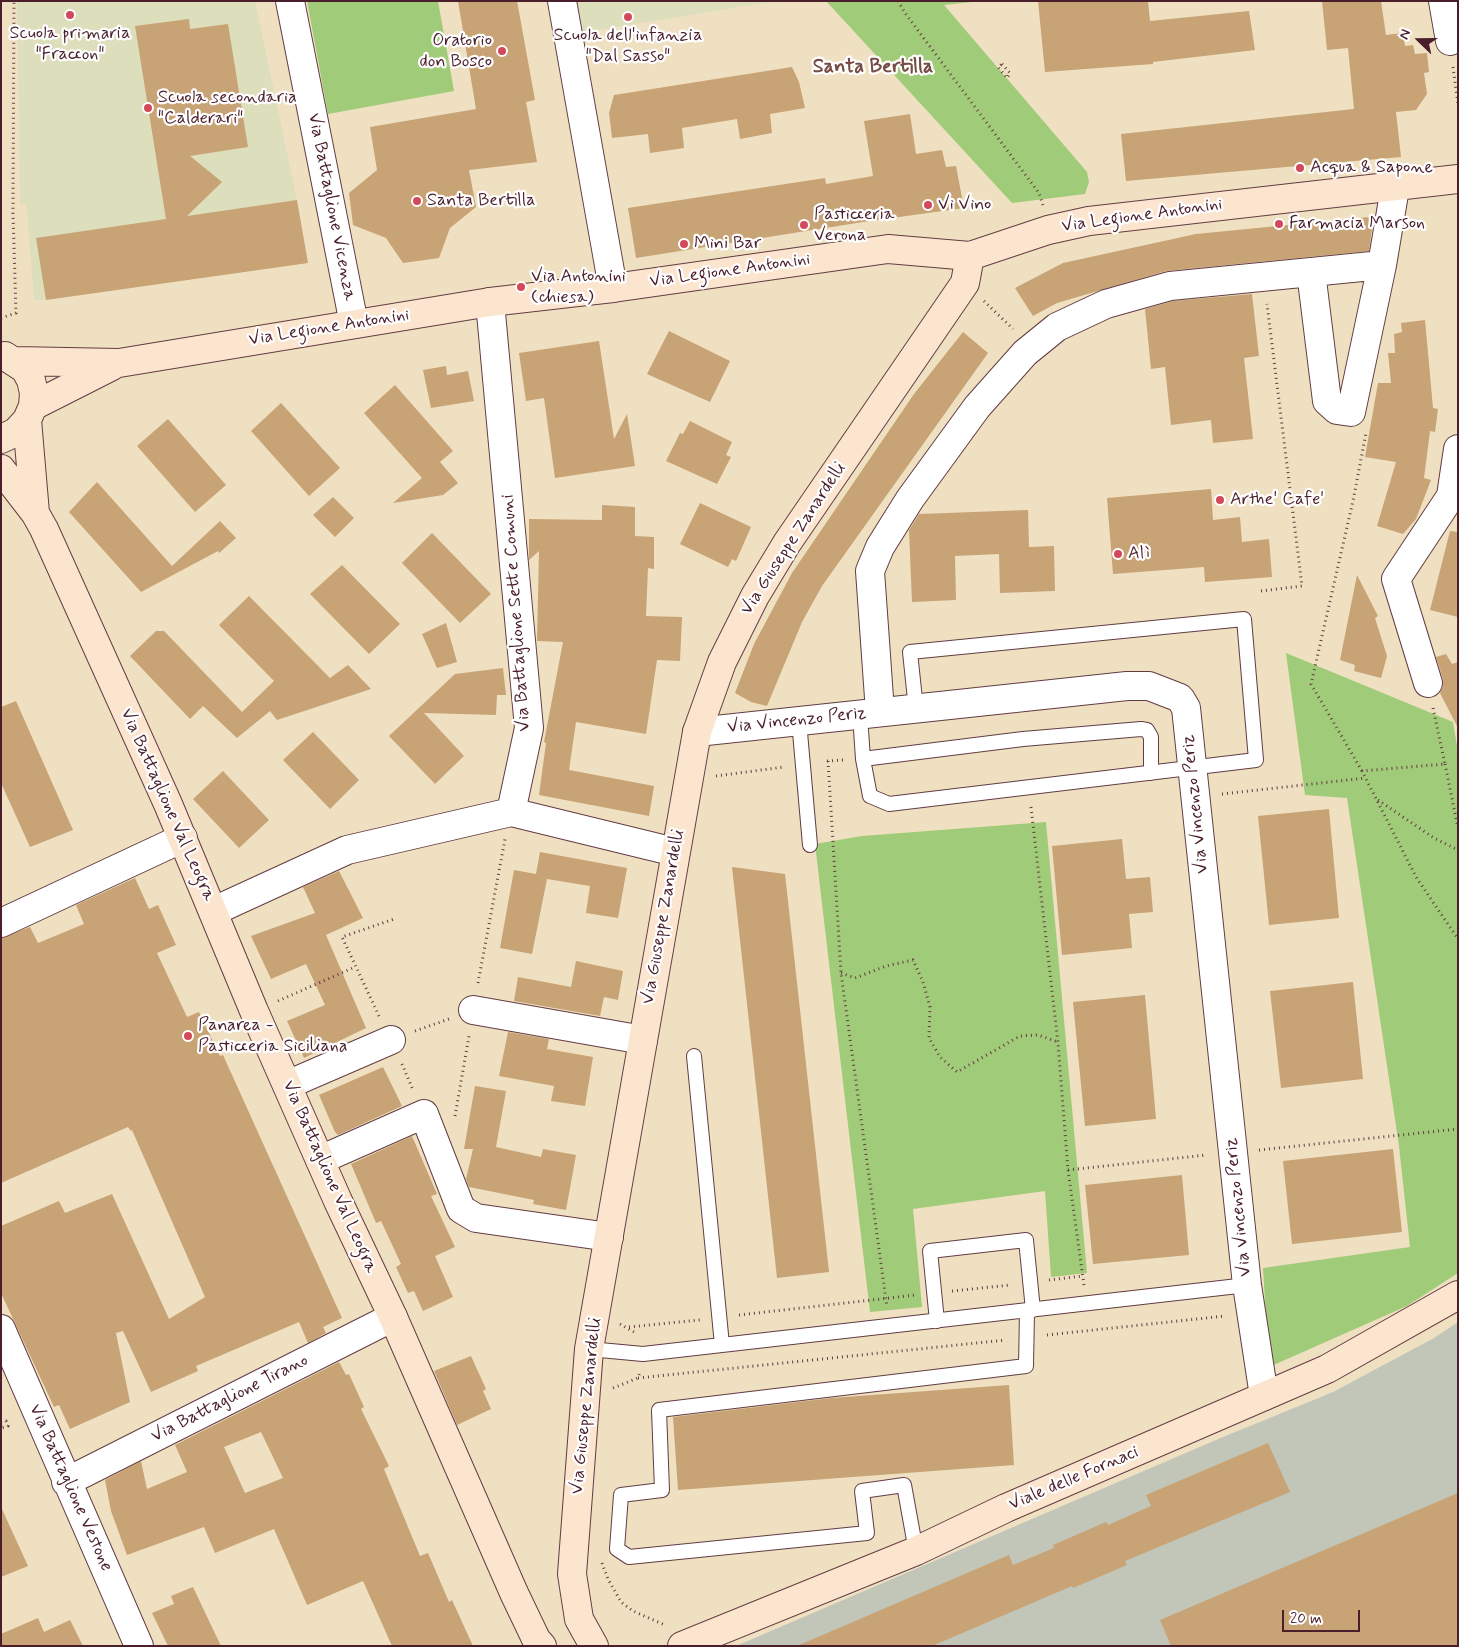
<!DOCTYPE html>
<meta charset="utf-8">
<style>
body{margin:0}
#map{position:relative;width:1459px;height:1647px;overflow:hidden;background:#efe0c2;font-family:Mynerve,sans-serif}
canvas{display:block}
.frame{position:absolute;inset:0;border:2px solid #4a1f2b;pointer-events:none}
.north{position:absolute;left:1394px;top:15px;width:50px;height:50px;-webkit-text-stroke:4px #fff;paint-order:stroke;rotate:292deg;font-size:14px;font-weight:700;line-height:20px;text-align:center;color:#4a1f2b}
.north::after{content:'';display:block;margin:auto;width:18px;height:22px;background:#4a1f2b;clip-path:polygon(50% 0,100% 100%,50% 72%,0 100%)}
.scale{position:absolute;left:1282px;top:1610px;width:78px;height:22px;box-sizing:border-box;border:2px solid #4a1f2b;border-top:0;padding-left:6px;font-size:15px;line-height:18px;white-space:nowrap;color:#4a1f2b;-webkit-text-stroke:4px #fff;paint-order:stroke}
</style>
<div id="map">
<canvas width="1459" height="1647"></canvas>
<div class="frame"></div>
<div class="north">N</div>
<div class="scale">20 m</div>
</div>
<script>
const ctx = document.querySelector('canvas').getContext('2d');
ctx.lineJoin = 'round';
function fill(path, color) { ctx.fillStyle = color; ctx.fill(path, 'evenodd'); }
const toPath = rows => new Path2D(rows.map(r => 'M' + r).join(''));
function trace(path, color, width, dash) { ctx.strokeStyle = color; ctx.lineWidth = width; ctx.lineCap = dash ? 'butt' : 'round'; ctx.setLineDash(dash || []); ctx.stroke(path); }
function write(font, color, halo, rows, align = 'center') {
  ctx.font = font + ' Mynerve,sans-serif'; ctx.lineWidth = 4.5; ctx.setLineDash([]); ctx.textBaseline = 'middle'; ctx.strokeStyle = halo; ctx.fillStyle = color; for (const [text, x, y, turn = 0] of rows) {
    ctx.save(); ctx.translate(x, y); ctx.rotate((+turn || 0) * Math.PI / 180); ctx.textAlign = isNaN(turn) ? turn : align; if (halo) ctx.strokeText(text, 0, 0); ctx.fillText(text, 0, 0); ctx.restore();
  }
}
fill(toPath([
 [17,1,255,1,294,186,308,263,46,300,34,300,27,211,26,204,20,205],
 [574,1,777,1,580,33]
]), '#dddebc');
fill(toPath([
 [1458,1322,1458,1646,736,1646,1223,1437,1333,1392,1434,1338]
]), '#c2c6b9');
fill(toPath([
 [307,1,438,1,454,91,328,114],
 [826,1,981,1,944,5,1087,172,1089,182,1085,194,1012,203],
 [1286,653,1453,722,1458,752,1458,1273,1407,1306,1269,1367,1263,1268,1410,1247,1399,1146,1347,798,1305,795],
 [1046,822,1087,1273,1051,1277,1045,1191,913,1209,922,1307,870,1312,815,844,862,836]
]), '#a0cb78');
fill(toPath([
 [458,1,517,1,535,100,526,102,537,162,469,170,476,207,450,228,439,258,403,263,386,238,353,225,349,193,377,170,370,127,476,109],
 [1038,1,1148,1,1150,21,1249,11,1255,50,1153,62,1153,64,1045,72],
 [1322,1,1381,1,1386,35,1403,33,1405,46,1413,45,1415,54,1427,53,1429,72,1424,73,1427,94,1416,110,1396,112,1401,157,1126,181,1121,134,1354,109,1348,48,1327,50],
 [189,19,190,29,228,24,248,147,190,156,222,182,187,216,297,200,308,263,46,300,36,238,166,219,135,26],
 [792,67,799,82,805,108,770,114,772,133,740,139,737,119,682,128,684,148,650,153,648,134,612,138,609,113,614,95],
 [910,114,916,154,942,150,946,167,956,166,964,208,863,222,636,258,628,208,825,178,826,184,873,176,864,121],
 [1370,217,1372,228,1369,251,1166,271,1057,303,1033,316,1015,288,1063,263,1196,234],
 [1252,294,1259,356,1244,358,1253,439,1213,443,1211,420,1171,425,1165,367,1151,369,1145,309,1173,301],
 [1425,320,1433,408,1438,409,1435,432,1430,431,1424,478,1431,480,1416,519,1403,534,1377,526,1396,462,1365,457,1378,383,1391,383,1388,353,1395,353,1394,334,1402,332,1401,323],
 [669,331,730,361,710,402,647,374],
 [963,332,988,353,822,586,802,622,767,706,751,702,735,693,754,644,792,573,914,394],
 [599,341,614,439,627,414,635,466,555,478,544,398,526,401,519,353],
 [446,366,447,375,468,371,474,401,431,408,423,370],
 [395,385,453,451,440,462,458,483,443,495,393,503,422,478,364,413],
 [281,403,340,468,309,496,251,431],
 [168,419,226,485,195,512,137,446],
 [690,421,732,442,726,455,731,457,717,484,666,461,680,433,683,434],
 [97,482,172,566,220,521,236,538,219,553,218,551,141,592,69,512],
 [1211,489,1213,520,1240,517,1242,542,1269,539,1272,577,1205,582,1204,567,1113,574,1107,498],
 [333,497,354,518,335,537,313,515],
 [700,503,751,527,736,561,732,559,728,567,680,544],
 [602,505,635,507,635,536,654,537,654,569,648,568,646,616,682,617,680,661,657,660,646,734,576,722,569,770,654,786,649,816,539,795,546,743,544,742,563,642,537,641,539,551,529,560,529,519,602,520],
 [1028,510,1029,547,1054,546,1055,591,1000,593,999,554,955,556,956,600,912,602,909,530,919,514],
 [1450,531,1458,532,1458,617,1430,610],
 [432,533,491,594,460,623,402,563],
 [342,565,400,624,369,654,310,594],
 [1357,575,1378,616,1375,618,1387,656,1381,678,1354,671,1355,665,1340,660],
 [249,596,330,678,348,665,371,689,277,720,270,711,237,738,203,706,190,719,130,656,156,631,164,631,242,712,274,681,219,625],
 [446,623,457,662,437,668,422,634],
 [1446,654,1452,664,1458,662,1458,728,1440,693,1443,686,1443,679,1436,657],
 [503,668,506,695,497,695,496,715,424,713,464,756,435,784,389,736,455,674],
 [16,701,73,830,30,847,1,783,1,707],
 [313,732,359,780,330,809,283,760],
 [223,771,269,820,239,848,193,799],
 [1329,809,1339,918,1269,925,1258,816],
 [1122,839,1126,879,1150,877,1153,912,1129,914,1132,948,1062,955,1052,846],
 [540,852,627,868,618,918,586,913,590,886,547,879,532,954,500,948,514,870,536,874],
 [732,867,785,874,829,1272,777,1278],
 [339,871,363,918,326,935,366,1028,304,1058,287,1021,325,1005,306,964,271,979,251,936,315,913,303,887],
 [135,878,149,909,158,905,176,945,157,953,187,1017,199,1012,220,1056,223,1055,342,1318,323,1327,326,1333,308,1343,299,1322,196,1366,198,1371,151,1392,123,1331,116,1333,130,1402,70,1429,59,1405,54,1407,1,1293,1,1226,59,1201,65,1213,112,1194,169,1319,205,1297,132,1130,131,1131,128,1127,1,1183,1,938,30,927,38,943,84,924,76,905],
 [576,961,623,971,618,1000,604,997,600,1016,514,1001,518,977,571,987],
 [1353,982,1363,1079,1281,1088,1270,991],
 [1145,995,1156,1119,1085,1126,1073,1002],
 [508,1032,549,1039,547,1049,593,1057,585,1106,551,1101,554,1086,499,1076],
 [383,1067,402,1106,338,1135,335,1132,319,1095],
 [475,1086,506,1091,496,1147,541,1157,543,1149,576,1155,566,1210,533,1204,534,1200,469,1187,466,1179,473,1149,464,1149],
 [412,1136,437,1194,431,1196,455,1247,435,1256,453,1297,423,1311,414,1291,408,1293,396,1267,401,1264,381,1221,376,1223,351,1164],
 [1393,1149,1402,1232,1292,1244,1283,1161],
 [1182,1175,1189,1255,1093,1264,1085,1185],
 [471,1356,486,1389,483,1391,491,1409,457,1425,434,1371],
 [339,1362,346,1375,349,1374,364,1407,361,1409,389,1466,384,1469,420,1556,428,1553,449,1602,452,1600,473,1646,392,1646,363,1581,307,1605,274,1529,215,1553,204,1527,127,1555,111,1511,105,1480,141,1461,147,1489,187,1472,175,1445],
 [261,1432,283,1478,245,1493,224,1447],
 [1009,1385,1014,1465,678,1490,673,1417,831,1398],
 [1268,1443,1290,1492,1125,1561,1127,1565,1073,1588,1072,1586,932,1646,797,1646,1009,1555,1013,1565,1054,1548,1053,1545,1106,1522,1108,1525,1151,1506,1146,1495],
 [1458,1493,1458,1646,1171,1646,1160,1620],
 [1,1507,28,1566,1,1577],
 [193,1587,210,1623,221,1646,168,1646,152,1613,174,1604,171,1596],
 [38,1618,44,1632,70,1620,83,1646,1,1646,1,1634]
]), '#c8a375');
const lane = toPath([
 [860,715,863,759,870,796,889,804,1256,760,1244,619,910,652,916,709],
 [799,721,810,845],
 [863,759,1023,739,1141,729,1147,730,1151,737,1151,773],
 [694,1056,722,1345],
 [937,1321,930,1251,1026,1240,1033,1310],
 [589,1349,643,1354,1247,1285],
 [916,1551,904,1485,862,1491,867,1533,629,1557,617,1549,621,1495,662,1490,659,1410,1026,1366,1027,1311]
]);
const street = toPath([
 [290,1,354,324],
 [562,1,613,288],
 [1443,1,1450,41],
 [1311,272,1327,401,1337,410,1351,412,1382,265,1395,188],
 [490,302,529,728,511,812],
 [1428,683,1396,579,1451,496,1458,449],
 [880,712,870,571,880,547,910,499,977,407,1025,353,1057,327,1106,304,1170,286,1382,265],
 [697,732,1127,686,1149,686,1180,698,1186,708,1247,1285,1264,1396],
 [214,911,347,850,511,812,675,852],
 [1,923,183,838],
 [473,1010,643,1040],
 [287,1085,391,1040],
 [320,1160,424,1114,461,1209,476,1218,609,1237],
 [1,1329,139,1646],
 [66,1482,393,1317]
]);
const secondary = toPath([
 [15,361,119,363,490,302,613,288,888,249,970,256,1048,230,1089,221,1458,179],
 [33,406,112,366],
 [27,420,35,513],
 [1,439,16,432,27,420,33,406,34,393,31,380,25,369,5,356],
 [1,469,35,513,44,529,168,804,254,1011,338,1201,393,1317,514,1593,536,1639,542,1646],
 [594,1646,579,1619,572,1574,589,1349,697,732,722,662,755,596,787,543,965,283,970,256],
 [682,1646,916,1551,1006,1508,1327,1369,1458,1295]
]);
trace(lane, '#633c42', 16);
trace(street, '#633c42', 30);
trace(secondary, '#633c42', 30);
trace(toPath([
 [898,1,905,13,1039,193,1043,205],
 [1002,64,1010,73,1007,78,998,67,1002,64],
 [1453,67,1458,104],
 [984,301,1013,329],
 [1,318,16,313,13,213,14,1],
 [1261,591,1302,586,1267,304],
 [1433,708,1445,764,1362,771,1416,877,1458,939],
 [827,761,843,760],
 [828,761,841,973,887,1307],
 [1445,764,1458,828],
 [1362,771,1311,684,1353,501,1366,433],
 [716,776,784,767],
 [1222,794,1366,778],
 [1378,800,1434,838,1458,850],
 [1031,807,1058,1043,1068,1170,1084,1285],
 [841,973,855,978,886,966,913,960,923,982,930,1007,929,1038,940,1057,957,1072,1020,1036,1038,1035,1058,1042],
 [478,983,505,839],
 [278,1001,355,967],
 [379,1016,342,937,394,919],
 [415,1031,449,1019],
 [402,1064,413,1090],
 [455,1116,469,1036],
 [1259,1150,1458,1129],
 [1068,1170,1206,1155],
 [1049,1280,1083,1276],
 [952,1291,1011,1285],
 [739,1315,916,1295],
 [620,1324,634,1332],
 [629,1327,700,1320],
 [1047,1335,1225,1316],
 [638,1378,1006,1340],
 [613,1388,638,1378,640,1372],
 [1,1422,6,1421,8,1426,1,1428],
 [602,1563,608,1579,621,1602,633,1611,665,1625]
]), '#633c42', 3, [1, 4]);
trace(lane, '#fff', 14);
trace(street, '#fff', 28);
trace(secondary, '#fce5cf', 28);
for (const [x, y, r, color] of [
 [70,15,5,"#d1495b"],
 [628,17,5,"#d1495b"],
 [502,51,5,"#d1495b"],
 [148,108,5,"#d1495b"],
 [1300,168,5,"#d1495b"],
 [417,201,5,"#d1495b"],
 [928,205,5,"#d1495b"],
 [1279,224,5,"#d1495b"],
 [804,225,5,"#d1495b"],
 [684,244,5,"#d1495b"],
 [521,287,5,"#d1495b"],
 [1220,500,5,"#d1495b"],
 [1118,554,5,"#d1495b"],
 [188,1036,5,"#d1495b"]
]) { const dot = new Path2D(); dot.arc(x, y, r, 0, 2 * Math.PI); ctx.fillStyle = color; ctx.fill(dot); trace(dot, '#fff', 2); }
write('18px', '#4a1f2b', '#fff', [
 ["Scuola primaria",70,34,"center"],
 ["\"Fraccon\"",70,55,"center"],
 ["Scuola dell'infanzia",628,36,"center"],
 ["\"Dal Sasso\"",628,57,"center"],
 ["Oratorio",492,41,"right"],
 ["don Bosco",492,62,"right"],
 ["Scuola secondaria",158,98],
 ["\"Calderari\"",158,119],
 ["Acqua & Sapone",1310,168],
 ["Santa Bertilla",427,201],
 ["Vi Vino",938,205],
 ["Pasticceria",814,215],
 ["Verona",814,236],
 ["Farmacia Marson",1289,224],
 ["Mini Bar",694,244],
 ["Via Antonini",531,277],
 ["(chiesa)",531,298],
 ["Arthe' Cafe'",1230,500],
 ["Alì",1128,554],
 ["Panarea -",198,1026],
 ["Pasticceria Siciliana",198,1047]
], 'left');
write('18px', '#4a1f2b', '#fff', [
 ["Via Battaglione Vicenza",331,207,79],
 ["Via Legione Antonini",1142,216,-8],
 ["Via Legione Antonini",730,271,-8],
 ["Via Legione Antonini",329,328,-9],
 ["Via Giuseppe Zanardelli",794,539,-57],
 ["Via Battaglione Sette Comuni",517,613,-94],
 ["Via Vincenzo Periz",797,721,-6],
 ["Via Vincenzo Periz",1196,804,-96],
 ["Via Battaglione Val Leogra",167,805,66],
 ["Via Giuseppe Zanardelli",664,917,-80],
 ["Via Battaglione Val Leogra",329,1177,66],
 ["Via Vincenzo Periz",1239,1207,-96],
 ["Via Battaglione Tirano",230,1399,-27],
 ["Via Giuseppe Zanardelli",587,1406,-84],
 ["Viale delle Fornaci",1074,1479,-23],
 ["Via Battaglione Vestone",70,1488,66]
]);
write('bold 20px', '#764d45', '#fff', [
 ["Santa Bertilla",873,68]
]);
</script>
